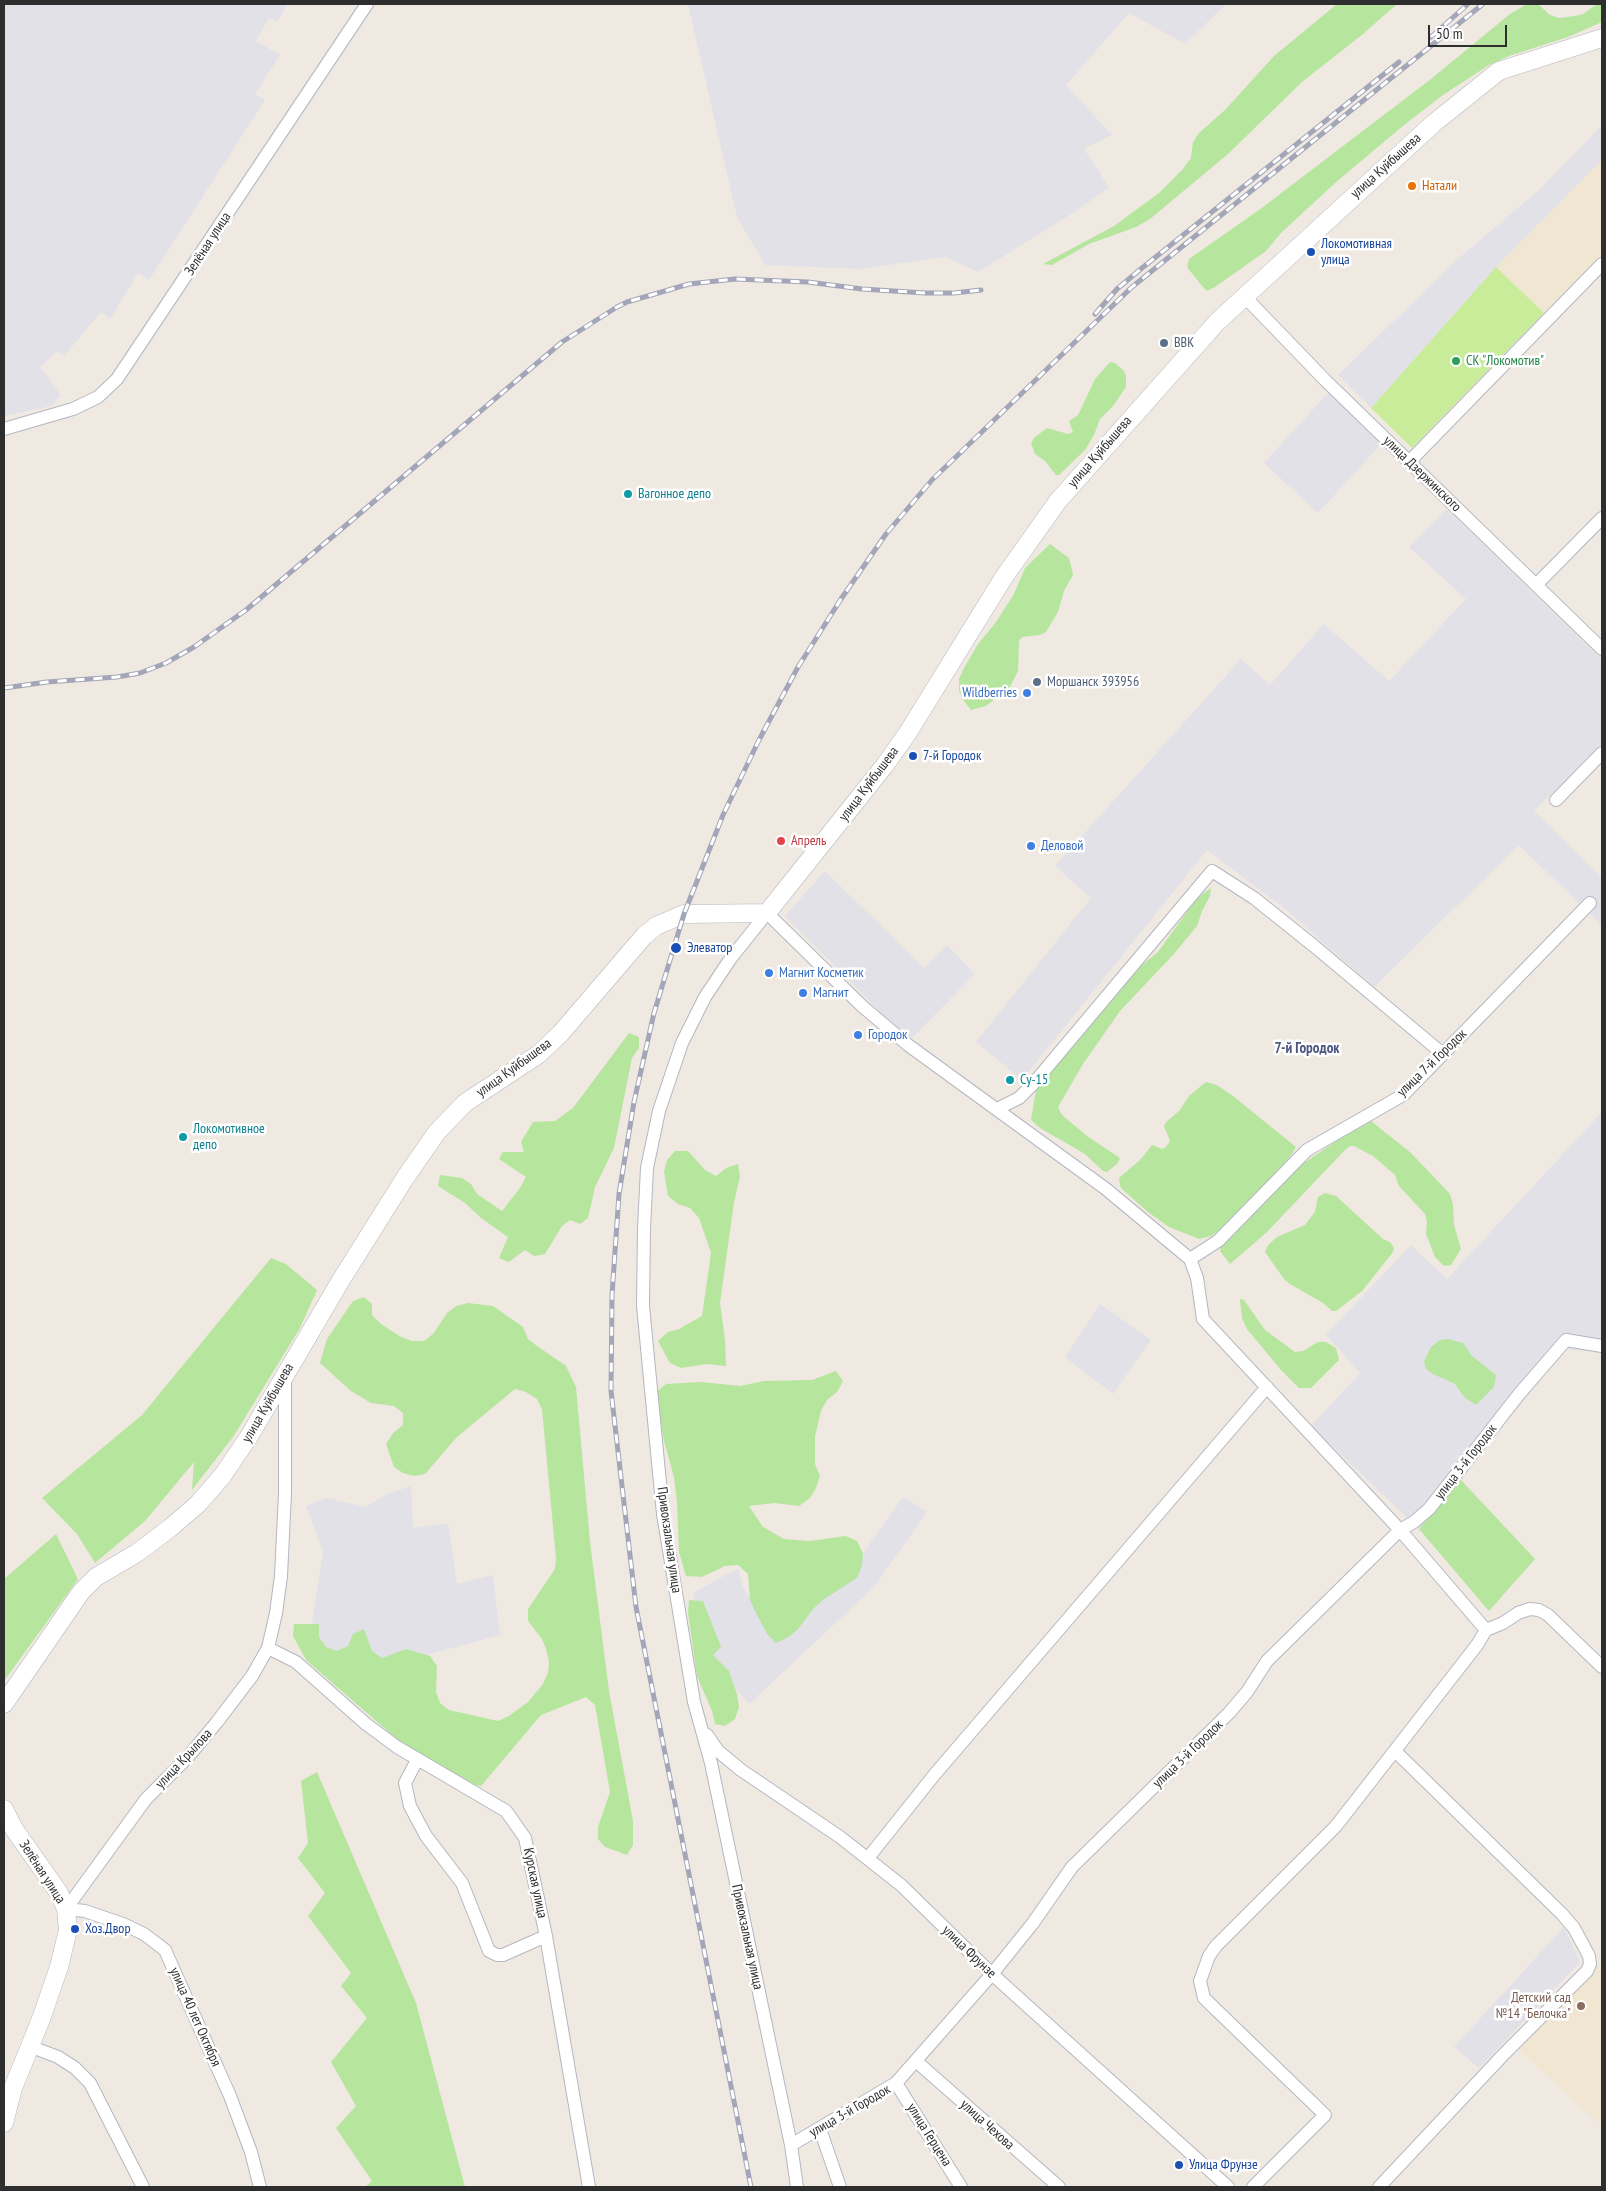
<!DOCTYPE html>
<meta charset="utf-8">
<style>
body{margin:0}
#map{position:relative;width:1606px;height:2191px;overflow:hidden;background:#efe9e1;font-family:"PT Sans Narrow",sans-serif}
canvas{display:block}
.frame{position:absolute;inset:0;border:5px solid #2e2e2e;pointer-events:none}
.scale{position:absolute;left:1428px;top:25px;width:79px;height:22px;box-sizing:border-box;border:2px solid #2e2e2e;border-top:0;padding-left:6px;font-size:15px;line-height:18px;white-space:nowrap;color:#2e2e2e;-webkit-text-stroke:4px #fff;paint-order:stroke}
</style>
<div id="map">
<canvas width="1606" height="2191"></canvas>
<div class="frame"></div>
<div class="scale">50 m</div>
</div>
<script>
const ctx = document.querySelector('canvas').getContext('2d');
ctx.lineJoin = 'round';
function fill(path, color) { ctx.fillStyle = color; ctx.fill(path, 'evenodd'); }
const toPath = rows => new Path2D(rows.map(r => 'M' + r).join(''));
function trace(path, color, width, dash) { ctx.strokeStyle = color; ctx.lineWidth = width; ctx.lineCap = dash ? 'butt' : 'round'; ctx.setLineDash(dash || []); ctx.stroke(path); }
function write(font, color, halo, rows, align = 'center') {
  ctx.font = font + ' "PT Sans Narrow",sans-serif'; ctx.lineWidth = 5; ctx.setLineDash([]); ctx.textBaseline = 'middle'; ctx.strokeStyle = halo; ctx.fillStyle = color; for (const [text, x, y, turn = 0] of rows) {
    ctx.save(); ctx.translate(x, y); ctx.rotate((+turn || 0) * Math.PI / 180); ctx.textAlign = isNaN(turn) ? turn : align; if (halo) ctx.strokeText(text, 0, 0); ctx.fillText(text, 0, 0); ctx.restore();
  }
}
fill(toPath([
 [4,4,288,4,277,22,269,18,256,41,280,55,255,94,265,100,149,280,138,273,110,319,101,312,64,356,57,351,40,367,61,395,51,406,4,416],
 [688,4,1226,4,1185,44,1129,13,1066,85,1112,135,1084,149,1109,187,1076,211,978,272,946,257,859,269,765,265,737,217],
 [1602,125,1602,160,1496,267,1371,408,1338,375,1460,257,1539,190],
 [1329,392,1383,442,1318,513,1264,463],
 [1447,509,1602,660,1602,743,1534,811,1602,878,1602,926,1519,845,1374,987,1283,907,1207,850,1022,1080,976,1042,1091,898,1055,866,1241,659,1270,685,1324,624,1389,681,1466,599,1409,547],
 [825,871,924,968,947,945,975,974,909,1041,785,916],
 [1602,1112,1602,1353,1566,1349,1419,1529,1311,1426,1360,1373,1326,1335,1411,1245,1447,1279],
 [1100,1304,1151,1340,1113,1394,1065,1357],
 [411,1486,413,1528,448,1523,457,1584,493,1575,500,1635,378,1668,308,1649,323,1552,306,1506,327,1498,366,1507,387,1494],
 [903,1497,927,1512,874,1587,749,1704,711,1662,693,1593,738,1568,743,1588,776,1637,852,1569],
 [1564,1927,1580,1962,1479,2068,1454,2047]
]), '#e3e1e8');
fill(toPath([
 [1602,160,1602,254,1544,313,1496,267],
 [1602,1962,1602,2126,1519,2050]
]), '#f0e6d1');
fill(toPath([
 [1337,4,1397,4,1363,34,1302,82,1228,154,1150,219,1136,227,1089,244,1052,265,1043,264,1114,226,1159,193,1182,170,1191,158,1193,142,1199,133,1225,110,1274,56],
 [1527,4,1539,5,1550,15,1559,18,1575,16,1583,14,1597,4,1602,4,1602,22,1568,37,1509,56,1489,65,1443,95,1404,125,1335,183,1281,233,1266,251,1215,287,1207,291,1202,286,1187,267,1189,259,1259,210,1431,79,1510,14],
 [1110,362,1115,363,1123,370,1126,375,1126,387,1113,406,1100,419,1094,435,1085,450,1059,475,1056,475,1045,461,1035,454,1031,443,1034,438,1047,428,1068,434,1073,432,1069,421,1078,415,1095,379],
 [1050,544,1069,558,1073,575,1064,591,1058,612,1046,632,1040,635,1022,637,1019,641,1018,671,1010,687,986,706,971,710,964,701,959,691,959,679,964,668,978,644,996,622,1014,594,1025,568],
 [1211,888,1210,896,1202,911,1197,926,1173,955,1120,1011,1083,1064,1058,1107,1062,1115,1087,1136,1120,1158,1117,1164,1107,1172,1103,1171,1085,1154,1040,1128,1031,1120,1036,1090,1045,1077,1131,974,1158,952,1197,898],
 [629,1033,639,1037,639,1048,632,1058,614,1148,595,1187,588,1218,580,1224,570,1220,562,1226,545,1254,534,1256,525,1250,509,1262,499,1258,508,1237,481,1218,465,1203,438,1186,440,1175,462,1178,471,1184,477,1194,502,1211,520,1188,526,1177,499,1159,503,1152,524,1152,521,1142,533,1122,555,1121,573,1108],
 [1206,1082,1217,1085,1233,1096,1296,1147,1292,1154,1268,1182,1218,1231,1211,1236,1199,1239,1169,1227,1148,1212,1123,1190,1120,1186,1119,1178,1140,1160,1152,1145,1162,1149,1166,1147,1170,1141,1164,1126,1166,1122,1179,1111,1190,1095],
 [1371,1121,1411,1153,1450,1194,1453,1205,1454,1225,1461,1249,1451,1265,1444,1266,1435,1257,1426,1234,1427,1222,1425,1214,1399,1186,1395,1175,1373,1156,1354,1146,1350,1146,1344,1151,1267,1232,1230,1264,1220,1251,1222,1244,1298,1167,1338,1140],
 [675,1151,688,1151,705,1170,716,1176,726,1168,738,1164,740,1177,734,1202,720,1303,725,1340,726,1366,707,1364,681,1368,670,1363,658,1341,668,1332,679,1329,702,1316,711,1253,699,1218,690,1208,678,1204,668,1196,664,1172,667,1160],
 [1325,1193,1336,1196,1383,1239,1390,1242,1394,1248,1393,1252,1362,1291,1336,1311,1332,1311,1323,1303,1290,1284,1284,1279,1265,1252,1268,1245,1277,1237,1305,1225,1315,1212,1318,1197],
 [271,1258,286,1264,317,1290,300,1328,233,1437,192,1490,194,1462,145,1521,95,1563,77,1534,42,1498,142,1415],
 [364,1297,372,1304,372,1315,381,1324,401,1337,412,1341,424,1341,433,1334,447,1313,456,1306,468,1303,493,1306,523,1327,528,1339,537,1346,566,1366,576,1387,590,1542,609,1691,633,1821,633,1845,627,1855,605,1847,598,1839,598,1827,610,1792,595,1705,586,1697,541,1715,481,1786,471,1784,406,1747,306,1660,293,1636,294,1624,319,1624,319,1637,326,1647,337,1651,348,1646,353,1634,364,1629,372,1651,382,1658,406,1649,430,1656,437,1666,436,1692,440,1703,449,1710,498,1721,509,1716,528,1702,543,1684,548,1673,549,1662,546,1649,542,1639,528,1621,528,1609,555,1569,556,1558,542,1409,537,1399,526,1392,515,1389,457,1437,425,1474,414,1476,403,1473,394,1467,386,1444,393,1433,403,1425,403,1413,394,1406,371,1403,351,1391,320,1363,327,1339,353,1301],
 [1240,1299,1244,1300,1265,1330,1295,1352,1303,1351,1318,1342,1326,1342,1336,1348,1339,1360,1311,1388,1299,1388,1281,1370,1247,1329,1242,1318],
 [1448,1339,1463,1343,1472,1356,1496,1375,1494,1387,1476,1405,1464,1397,1455,1384,1433,1374,1426,1369,1424,1361,1431,1347,1440,1340],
 [836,1371,843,1381,837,1392,827,1400,821,1411,815,1436,815,1464,820,1476,816,1488,810,1498,799,1506,774,1503,749,1506,763,1527,784,1539,810,1541,846,1536,857,1541,863,1553,862,1566,857,1578,824,1599,814,1608,798,1629,789,1637,776,1643,767,1634,755,1611,750,1600,748,1574,738,1565,725,1566,702,1577,686,1576,679,1552,677,1502,674,1477,664,1441,656,1392,666,1384,701,1382,740,1386,764,1381,812,1380],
 [1460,1479,1535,1559,1489,1611,1419,1529],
 [56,1534,78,1579,4,1681,4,1579],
 [689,1600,703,1601,721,1647,713,1655,729,1671,737,1694,739,1707,735,1719,725,1726,715,1724,712,1711,697,1676,688,1613],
 [317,1772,416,2003,465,2187,365,2187,372,2181,336,2128,356,2106,331,2062,367,2018,341,1986,351,1973,308,1916,325,1893,298,1858,308,1843,301,1781]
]), '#b6e59e');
fill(toPath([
 [1496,267,1544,313,1412,448,1371,408]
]), '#c9ec9a');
const street = toPath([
 [1244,296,1325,380,1602,649],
 [4,429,73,409,98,397,117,379,367,4],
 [1409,462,1602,264],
 [1536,585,1602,518],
 [1556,800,1602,753],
 [997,1109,1019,1098,1033,1084,1212,871,1254,898,1314,946,1443,1054],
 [1190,1259,1218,1241,1307,1150,1403,1095,1590,903],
 [1486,1630,1503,1623,1518,1613,1530,1609,1539,1610,1548,1615,1602,1667],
 [268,1648,296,1662,366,1724,397,1747,506,1811,525,1838,546,1936,589,2187],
 [707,1735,718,1751,741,1770,840,1837,901,1885,992,1974,1228,2187],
 [417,1760,405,1783,410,1806,426,1836,462,1883,489,1951,497,1955,503,1955,546,1936],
 [868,1858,935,1774,1267,1387],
 [29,2046,58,2057,75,2068,90,2083,143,2187],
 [917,2062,1059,2187],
 [896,2083,961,2187],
 [820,2129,840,2187],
 [791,2145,896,2083,992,1974,1033,1923,1072,1867,1229,1713,1247,1692,1267,1661,1400,1530,1414,1522,1429,1509,1520,1393,1566,1340,1602,1346],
 [260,2187,251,2152,230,2096,165,1950,144,1934,123,1924,85,1911,66,1909,146,1799,187,1758,217,1722,252,1676,268,1648,276,1613,281,1576,285,1493,285,1376],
 [797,2187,791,2145,711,1763,694,1702,663,1514,643,1306,644,1228,647,1168,659,1111,682,1043,705,997,731,958,767,913,862,1006,908,1045,1106,1189,1190,1259,1197,1278,1203,1319,1400,1530,1486,1630],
 [1253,2187,1325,2115,1204,1998,1200,1981,1209,1956,1216,1946,1336,1826,1477,1645,1486,1630],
 [1379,2187,1504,2054,1587,1971,1590,1964,1589,1956,1574,1928,1562,1914,1395,1751]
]);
const secondary = toPath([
 [4,1704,81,1592,96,1577,137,1553,170,1528,198,1504,223,1475,250,1435,341,1280,405,1178,437,1132,465,1103,539,1054,561,1033,644,936,656,926,684,914,767,913,885,765,907,734,1004,577,1058,501,1217,322,1434,123,1499,71,1602,38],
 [4,1809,14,1829,59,1893,66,1909,68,1930,59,1967,41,2019,13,2088,4,2123]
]);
trace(street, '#b4b7c1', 14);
trace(secondary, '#b4b7c1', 19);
trace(street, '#fff', 12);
trace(secondary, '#fff', 18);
const rail = toPath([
 [1431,37,1468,4],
 [1095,314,1117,289,1142,268,1399,62],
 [4,688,47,682,117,677,140,673,166,663,194,647,246,610,562,342,617,307,627,302,689,284,735,279,808,282,862,289,925,293,954,293,981,290],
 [751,2187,636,1607,611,1391,612,1295,619,1194,634,1102,654,1013,684,914,723,815,759,740,798,667,841,599,886,534,932,480,1132,287,1483,4]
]);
trace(rail, '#a3a6b8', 5);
trace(rail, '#fff', 3, [9]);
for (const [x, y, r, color] of [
 [1412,186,5,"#e8710a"],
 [1311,252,5,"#1a4fb4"],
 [1164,343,5,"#5c6f8a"],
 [1456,361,5,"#2e9e5b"],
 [628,494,5,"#0f9aa8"],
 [1037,682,5,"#5c6f8a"],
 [1027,693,5,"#3f7fe0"],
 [913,756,5,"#1a4fb4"],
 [781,841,5,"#e0444e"],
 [1031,846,5,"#3f7fe0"],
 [676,948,6,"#1a4fb4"],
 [769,973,5,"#3f7fe0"],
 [803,993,5,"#3f7fe0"],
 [858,1035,5,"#3f7fe0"],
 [1010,1080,5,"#0f9aa8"],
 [183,1137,5,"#0f9aa8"],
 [75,1929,5,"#1a4fb4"],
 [1581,2006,5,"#8d6e63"],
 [1179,2165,5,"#1a4fb4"]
]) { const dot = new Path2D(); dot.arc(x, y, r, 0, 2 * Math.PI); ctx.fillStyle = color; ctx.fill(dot); trace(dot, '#fff', 2); }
write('14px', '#2e2e2e', '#fff', [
 ["улица Куйбышева",1386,166,-42],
 ["Зелёная улица",208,244,-57],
 ["улица Куйбышева",1100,452,-49],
 ["улица Дзержинского",1422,474,44],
 ["улица Куйбышева",869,784,-53],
 ["улица 7-й Городок",1432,1063,-44],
 ["улица Куйбышева",514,1068,-36],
 ["улица Куйбышева",268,1403,-60],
 ["улица 3-й Городок",1466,1462,-52],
 ["Привокзальная улица",669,1540,82],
 ["улица 3-й Городок",1188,1754,-44],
 ["улица Крылова",184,1759,-47],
 ["Зелёная улица",42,1872,57],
 ["Курская улица",535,1883,78],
 ["Привокзальная улица",747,1937,78],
 ["улица Фрунзе",969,1952,44],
 ["улица 40 лет Октября",195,2017,66],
 ["улица 3-й Городок",850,2111,-30],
 ["улица Чехова",987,2125,42],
 ["улица Герцена",929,2135,58]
]);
write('14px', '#c56008', '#fff', [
 ["Натали",1422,186]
], 'left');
write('14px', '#164399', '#fff', [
 ["Локомотивная",1321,244],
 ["улица",1321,260],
 ["7-й Городок",923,756],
 ["Элеватор",687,948],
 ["Хоз.Двор",85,1929],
 ["Улица Фрунзе",1189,2165]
], 'left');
write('14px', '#4e5e75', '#fff', [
 ["ВВК",1174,343],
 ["Моршанск 393956",1047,682]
], 'left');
write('14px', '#27864d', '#fff', [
 ["СК \"Локомотив\"",1466,361]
], 'left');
write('14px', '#0d838f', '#fff', [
 ["Вагонное депо",638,494],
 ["Су-15",1020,1080],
 ["Локомотивное",193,1129],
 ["депо",193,1145]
], 'left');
write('14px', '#366cbe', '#fff', [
 ["Wildberries",1017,693,"right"],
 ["Деловой",1041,846],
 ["Магнит Косметик",779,973],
 ["Магнит",813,993],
 ["Городок",868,1035]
], 'left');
write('14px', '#be3a42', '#fff', [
 ["Апрель",791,841]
], 'left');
write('14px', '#785e54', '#fff', [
 ["Детский сад",1571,1998],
 ["№14 \"Белочка\"",1571,2014]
], 'right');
write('bold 15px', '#4d5680', '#fff', [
 ["7-й Городок",1307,1049]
]);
</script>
